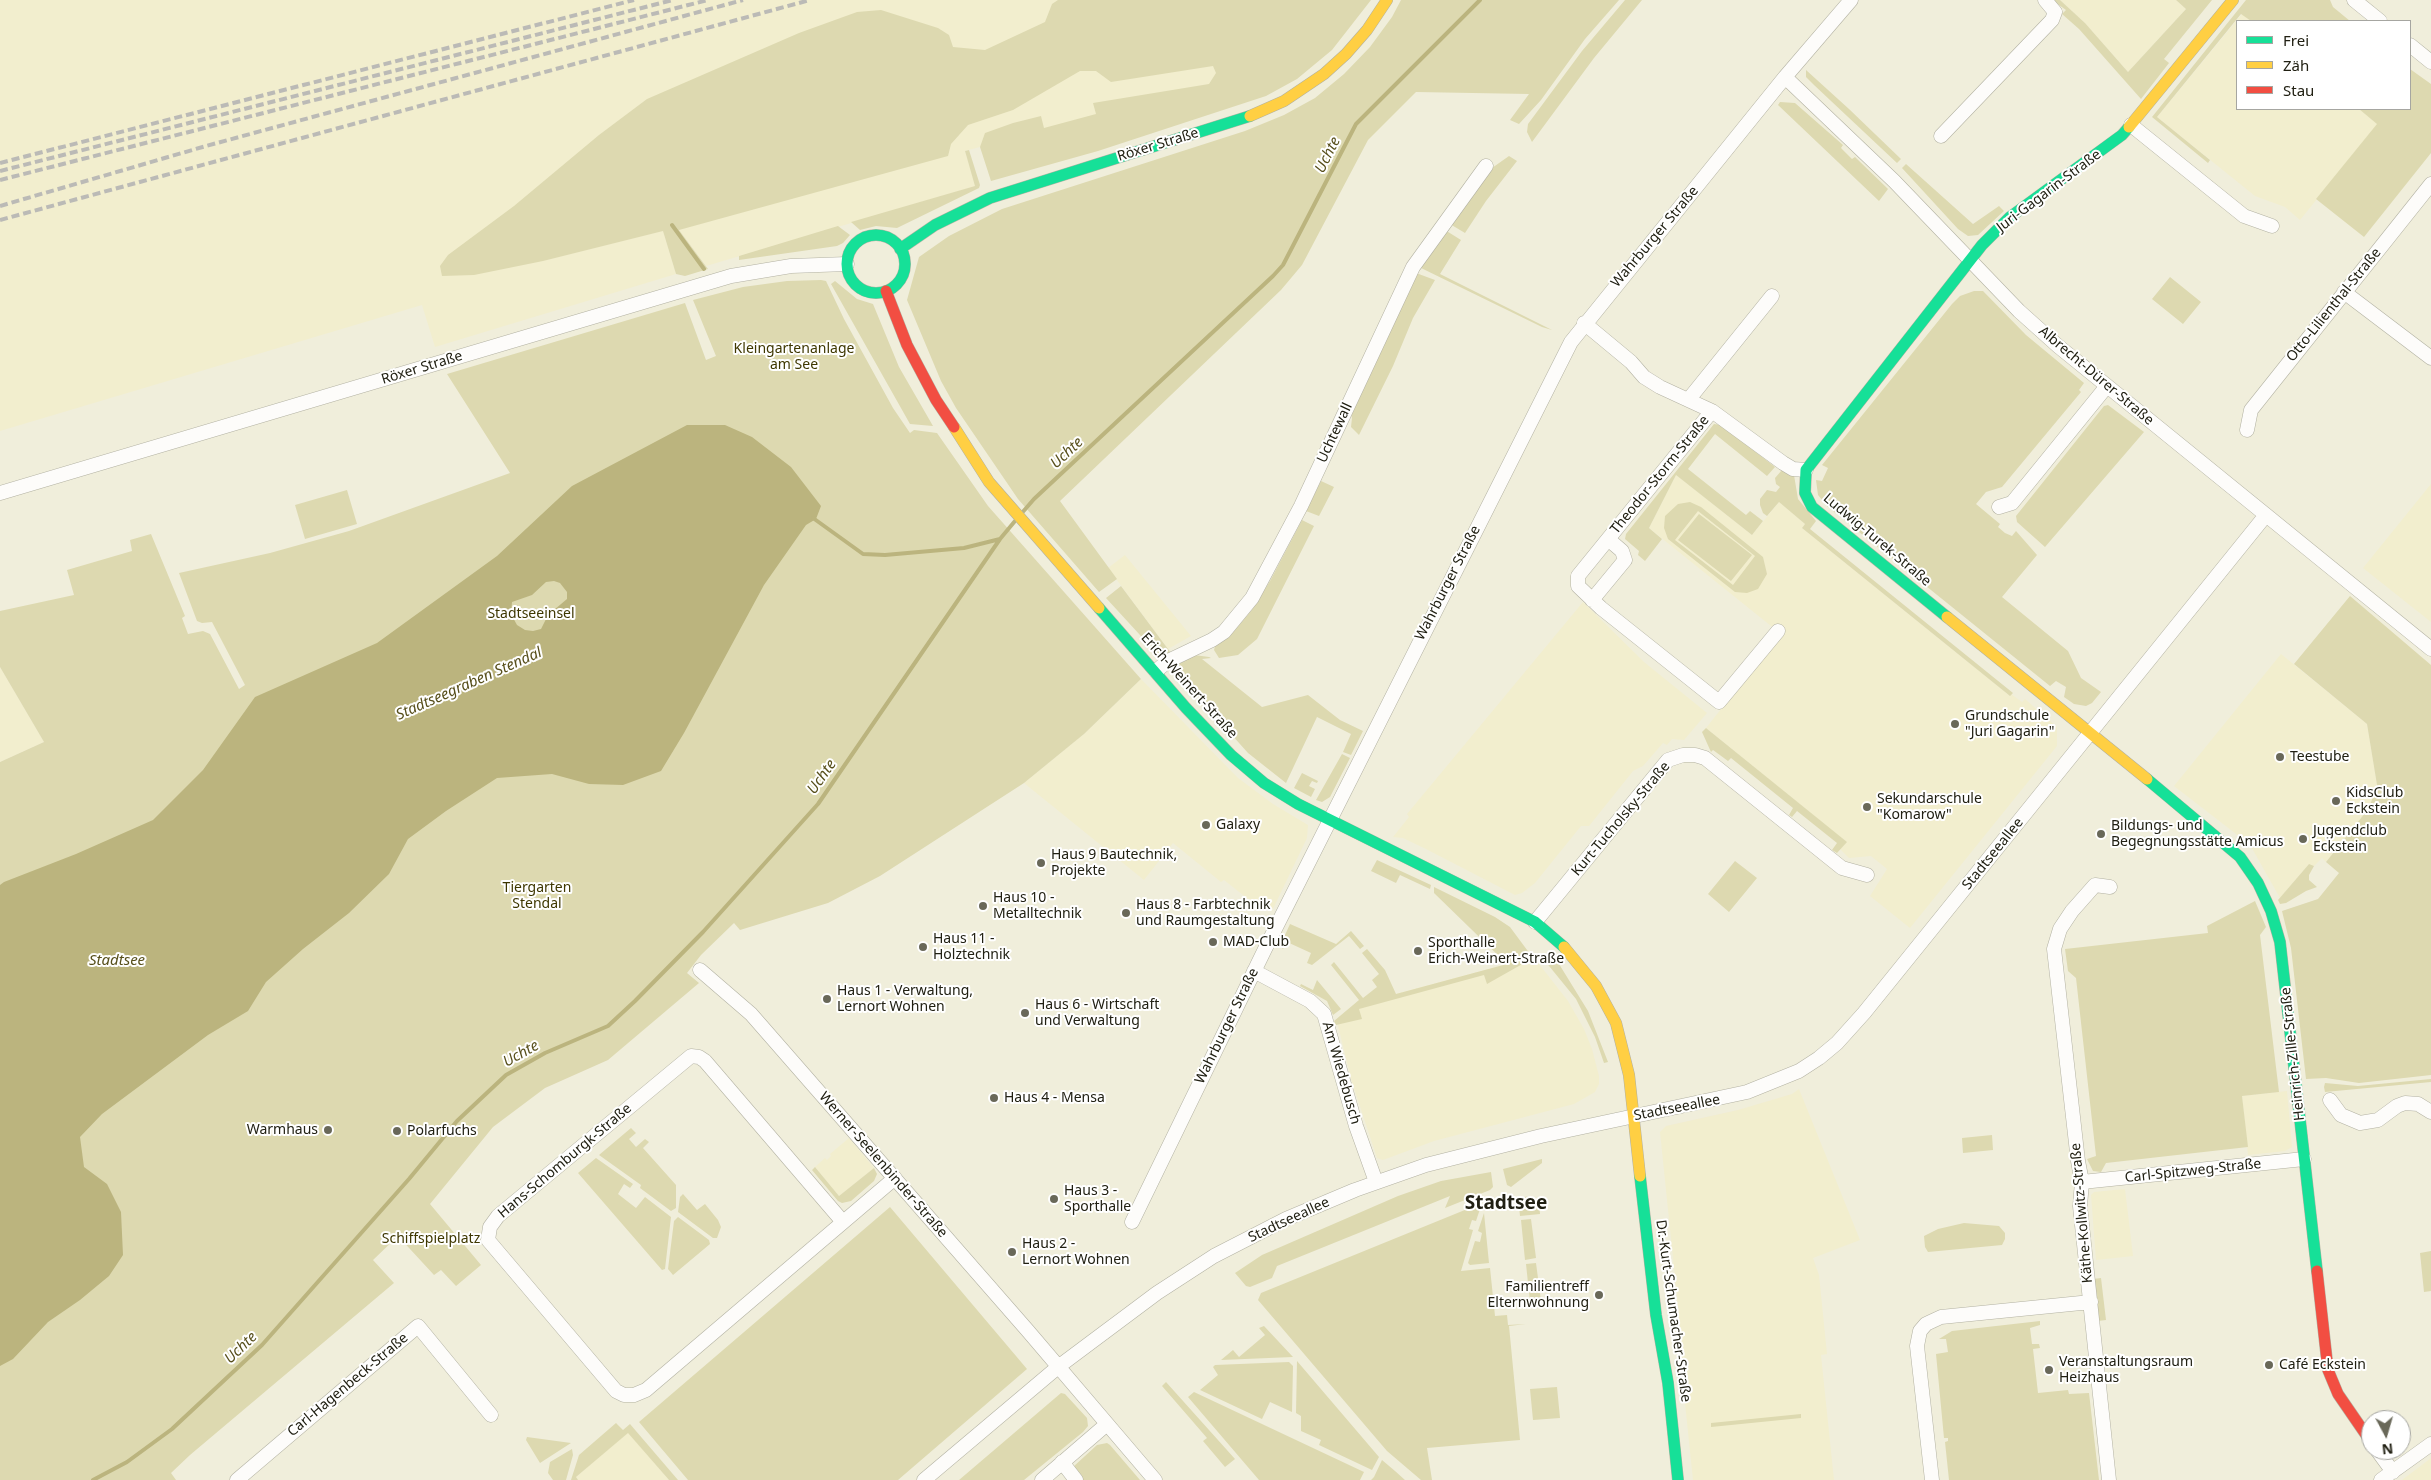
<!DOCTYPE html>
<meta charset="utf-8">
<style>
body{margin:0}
#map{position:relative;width:2431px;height:1480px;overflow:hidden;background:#f0eedb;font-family:"Noto Sans",sans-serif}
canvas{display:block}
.legend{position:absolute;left:2236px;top:20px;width:175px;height:90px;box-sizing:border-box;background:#fff;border:1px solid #a6a6a1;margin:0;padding:6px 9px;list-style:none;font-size:15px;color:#212013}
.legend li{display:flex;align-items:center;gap:10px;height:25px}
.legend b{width:25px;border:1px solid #a6a6a1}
.north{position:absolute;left:2361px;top:1410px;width:50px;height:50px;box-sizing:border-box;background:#fff;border:1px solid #a6a6a1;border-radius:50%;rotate:174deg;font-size:14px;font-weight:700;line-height:20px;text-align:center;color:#212013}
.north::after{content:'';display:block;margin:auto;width:18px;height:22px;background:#696859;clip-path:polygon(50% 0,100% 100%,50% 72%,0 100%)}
</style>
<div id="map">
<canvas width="2431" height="1480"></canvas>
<ul class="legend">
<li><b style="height:6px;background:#16e098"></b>Frei</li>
<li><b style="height:6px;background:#ffcf43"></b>Zäh</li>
<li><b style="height:6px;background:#f24e42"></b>Stau</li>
</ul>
<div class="north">N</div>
</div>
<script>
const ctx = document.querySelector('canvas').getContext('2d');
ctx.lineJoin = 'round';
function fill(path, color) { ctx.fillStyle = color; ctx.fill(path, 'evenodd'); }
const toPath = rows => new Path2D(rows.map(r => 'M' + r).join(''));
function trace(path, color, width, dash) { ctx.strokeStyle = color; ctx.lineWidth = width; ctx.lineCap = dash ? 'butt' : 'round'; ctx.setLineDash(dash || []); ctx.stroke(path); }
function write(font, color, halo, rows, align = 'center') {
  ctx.font = font + ' "Noto Sans",sans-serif'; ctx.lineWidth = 4; ctx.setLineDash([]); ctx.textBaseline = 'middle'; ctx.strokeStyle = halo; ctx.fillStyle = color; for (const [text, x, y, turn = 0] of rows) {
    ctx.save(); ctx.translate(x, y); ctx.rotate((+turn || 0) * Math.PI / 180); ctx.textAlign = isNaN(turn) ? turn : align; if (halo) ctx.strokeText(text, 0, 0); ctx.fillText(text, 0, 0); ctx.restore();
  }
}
fill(toPath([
 [0,0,1344,0,1288,64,965,151,976,186,706,266,679,230,664,234,676,274,435,347,422,305,0,431],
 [2060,0,2176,0,2186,9,2128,72,2085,23],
 [2242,14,2251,21,2237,21,2237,109,2359,109,2378,124,2300,220,2285,207,2255,196,2157,117],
 [1676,475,1752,535,1779,502,1805,524,1802,528,2010,696,2011,694,2022,702,2025,699,2057,727,2057,746,1910,928,1870,896,1887,869,1871,856,1849,858,1840,849,1846,842,1706,728,1781,634,1649,528],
 [2431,484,2431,622,2363,568],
 [1125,555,1191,636,1168,649,1108,568],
 [1583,602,1644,662,1707,713,1684,740,1672,739,1667,745,1663,743,1643,766,1633,771,1589,826,1581,826,1535,883,1522,893,1515,895,1426,849,1403,838,1393,837,1409,817,1407,814],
 [2281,654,2367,724,2377,785,2369,808,2326,862,2322,858,2314,866,2309,864,2280,898,2253,850,2240,837,2174,786],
 [0,667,44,742,0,762],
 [1141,679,1238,778,1273,804,1308,825,1307,838,1272,911,1248,899,1224,880,1221,882,1173,843,1144,880,1024,783,1084,734],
 [1528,950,1568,1001,1584,1029,1592,1049,1599,1076,1599,1084,1595,1092,1574,1104,1434,1141,1383,1160,1377,1158,1352,1082,1337,1022,1355,1005,1507,964],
 [1799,1089,1860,1240,1813,1258,1819,1275,1827,1354,1821,1355,1834,1480,1693,1480,1680,1355,1683,1355,1660,1132,1666,1126,1738,1110,1792,1094],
 [2287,1091,2292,1147,2285,1151,2248,1155,2242,1096],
 [849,1138,874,1168,839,1196,815,1167,825,1158,827,1160,831,1156,830,1154],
 [2125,1189,2133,1256,2096,1260,2091,1195,2094,1192],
 [628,1432,669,1480,578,1480,576,1477],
 [2431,1458,2431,1480,2402,1480,2418,1468]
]), '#f2eece');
fill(toPath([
 [1058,0,1371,0,1332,50,1297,79,1266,96,1098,151,991,181,980,147,985,133,1013,123,1041,116,1044,128,1096,114,1093,103,1209,84,1216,73,1213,66,1111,82,1096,71,1080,71,1013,110,968,125,951,144,948,156,679,230,708,269,685,276,676,274,663,231,543,261,474,275,442,276,440,266,448,255,514,206,599,135,647,99,799,33,857,12,881,10,938,28,949,35,953,47,985,50,1045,22,1052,4],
 [1401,0,1619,0,1585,39,1541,100,1519,124,1510,120,1529,94,1416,92,1368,140,1302,265,1281,290,1060,501,1117,579,1099,592,1018,499,956,408,941,381,907,300,919,257,949,236,1002,209,1245,131,1284,115,1315,98,1344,74,1370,47,1392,17],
 [1625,0,1642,0,1594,58,1532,142,1527,132,1528,124,1582,51],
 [2052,0,2060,0,2085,23,2128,72,2186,9,2176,0,2212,0,2164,59,2169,63,2141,99,2079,29,2062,14,2066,10],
 [2246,0,2330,0,2333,7,2350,21,2251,21,2241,14,2157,117,2210,160,2208,163,2152,117],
 [2410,69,2431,84,2431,153,2364,237,2316,199,2377,124,2359,109,2410,109],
 [1806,70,1849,109,1901,159,1897,163,1814,85,1806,77],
 [1780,102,1795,103,1843,145,1841,148,1852,159,1855,157,1888,189,1879,201,1778,105],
 [969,150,980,185,979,188,897,228,876,226,860,230,851,222,975,186,965,151],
 [1509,156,1517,161,1486,201,1465,233,1450,224,1492,168],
 [1906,164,1973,224,1999,206,2004,211,1978,235,1968,236,1958,229,1902,168],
 [838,226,850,235,843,243,837,246,739,260,739,256],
 [1445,230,1461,240,1440,274,1552,330,1542,327,1419,267],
 [1416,273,1435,280,1413,318,1393,366,1359,435,1351,427,1352,418,1350,411],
 [2170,277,2201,302,2183,324,2152,299],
 [821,280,826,281,844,319,893,408,910,433,914,430,937,433,988,506,1141,679,1084,734,1024,783,880,876,828,903,740,930,734,923,701,955,687,973,699,983,608,1060,545,1088,493,1127,430,1204,481,1265,456,1286,441,1270,434,1275,398,1236,373,1260,394,1283,190,1455,171,1473,176,1480,0,1480,0,762,44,742,0,667,0,611,74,595,67,570,132,551,130,540,151,534,185,616,182,618,188,634,203,631,210,634,239,689,245,685,212,622,202,623,197,621,179,573,270,553,349,531,510,473,447,374,685,303,706,360,716,356,693,300,743,287,787,281],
 [835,281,857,299,873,304,899,367,933,426,910,424,831,284],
 [1974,291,1983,291,2026,335,2084,383,2079,390,2081,392,2002,487,1986,492,1976,504,2000,524,1998,527,2005,533,2012,536,2016,531,2037,555,2002,597,2068,651,2081,678,2101,692,2092,703,2086,706,2074,704,2064,697,2066,687,2056,681,2050,686,1828,507,1818,495,1816,480,1822,481,1828,468,1822,465,1952,304,1960,296],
 [2108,405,2144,432,2045,547,2017,522,2016,516,2104,406],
 [1714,424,1721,425,1775,467,1767,476,1715,434,1688,469,1746,515,1750,511,1763,521,1752,535,1676,475,1649,528,1662,539,1645,561,1638,555,1639,551,1625,539,1626,534],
 [1782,470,1794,475,1798,499,1816,521,1810,529,2013,693,2010,696,1802,528,1805,524,1779,502,1767,516,1763,513,1760,505,1760,499,1767,490,1776,492,1780,487,1776,484,1775,478],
 [1321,481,1334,487,1319,516,1306,511],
 [347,490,357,524,305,539,295,505],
 [1690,502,1701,507,1763,557,1767,574,1758,589,1747,593,1735,592,1668,539,1664,528,1665,516,1678,504],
 [1698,511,1755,556,1733,585,1675,540],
 [1699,514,1752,555,1731,581,1678,540],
 [1302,520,1314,526,1257,639,1238,655,1219,658,1214,650,1215,646,1235,630,1251,611,1270,581],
 [1121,586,1168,649,1171,653,1162,659,1106,598],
 [2350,596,2431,665,2431,1075,2359,1083,2326,1078,2306,1079,2291,948,2282,911,2318,899,2339,873,2326,862,2369,808,2377,785,2367,724,2294,664],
 [1194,655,1209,657,1211,658,1202,659,1262,707,1308,695,1340,720,1363,731,1351,755,1343,752,1351,734,1317,717,1286,783,1248,753,1170,666],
 [1706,728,1847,842,1837,853,1832,850,1837,843,1797,811,1792,817,1789,815,1793,808,1731,758,1728,761,1713,750,1711,752,1702,732],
 [1342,754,1350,758,1330,797,1322,802,1316,800],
 [1302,773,1318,781,1317,783,1312,781,1309,786,1315,789,1311,797,1294,788],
 [1377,860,1431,885,1430,889,1400,875,1396,883,1371,871],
 [1735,861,1757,878,1729,912,1708,894],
 [2309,864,2314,866,2309,875,2309,880,2317,887,2306,891,2286,903,2280,904,2278,900],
 [1434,887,1495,917,1510,927,1533,958,1487,984,1484,975,1359,1009,1362,1019,1336,1025,1334,1021,1359,1000,1331,965,1334,962,1363,998,1377,987,1372,980,1379,974,1362,953,1367,949,1385,970,1396,994,1507,964,1434,893],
 [2255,901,2266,927,2260,935,2279,1092,2242,1096,2248,1147,2106,1163,2101,1172,2093,1171,2087,1159,2096,1156,2076,978,2068,971,2065,949,2208,933,2207,926],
 [1290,924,1336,944,1351,931,1364,946,1360,949,1349,936,1312,965,1307,963,1311,953,1287,942,1283,949,1280,946],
 [1552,960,1559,964,1588,1011,1608,1062,1604,1063,1595,1037,1576,999,1545,961],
 [1317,980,1341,1009,1333,1015,1327,1001,1300,986,1301,984,1313,990],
 [2431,1079,2431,1082,2325,1092,2324,1087,2325,1083,2358,1086],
 [631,1128,636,1133,629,1139,636,1147,645,1139,649,1142,643,1148,676,1185,676,1208,671,1211,640,1188,641,1185,599,1155],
 [1992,1135,1993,1150,1963,1153,1962,1138],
 [596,1158,633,1184,630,1188,624,1184,618,1194,636,1208,645,1197,671,1217,665,1269,662,1270,578,1173],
 [1542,1159,1542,1163,1511,1187,1507,1185,1503,1169],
 [815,1167,839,1196,874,1168,877,1174,874,1181,851,1201,842,1203,838,1201,812,1170],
 [1491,1172,1493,1187,1490,1190,1445,1208,1450,1196,1277,1266,1272,1278,1250,1287,1246,1286,1235,1273,1262,1255,1398,1196,1441,1181],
 [683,1194,697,1210,705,1204,718,1220,721,1227,717,1238,713,1238,678,1212,680,1197],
 [1531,1196,1539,1202,1540,1214,1520,1216,1518,1198],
 [1482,1203,1476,1221,1472,1220,1469,1229,1473,1230,1461,1271,1490,1268,1495,1316,1507,1315,1508,1325,1526,1324,1509,1326,1520,1440,1427,1448,1432,1480,1421,1480,1387,1451,1258,1300,1261,1293],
 [890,1207,1027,1369,898,1480,688,1480,639,1422],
 [1484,1213,1489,1263,1470,1265,1468,1263,1475,1241,1480,1242,1482,1233,1478,1231],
 [678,1217,709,1240,710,1244,673,1275,668,1269,674,1221],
 [1531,1219,1536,1258,1525,1260,1521,1220],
 [1964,1223,1999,1226,2005,1233,2005,1239,2002,1245,1928,1252,1925,1247,1924,1236,1938,1229],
 [2431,1251,2431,1291,2424,1292,2420,1253],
 [1536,1263,1541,1301,1530,1302,1526,1264],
 [2101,1278,2106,1320,2098,1321,2093,1279],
 [2040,1321,2040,1325,2030,1328,2032,1344,2039,1344,2040,1348,2033,1349,2038,1393,2068,1390,2069,1394,2089,1393,2099,1480,1949,1480,1945,1442,1948,1441,1948,1438,1944,1438,1936,1354,1948,1352,1946,1339,1939,1339,1952,1331],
 [1264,1326,1293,1357,1221,1360,1233,1350,1239,1357,1265,1335,1259,1328],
 [1297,1361,1379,1457,1372,1470,1319,1445,1321,1440,1301,1431,1301,1416,1296,1413],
 [1289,1362,1293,1366,1292,1412,1270,1402,1262,1419,1200,1390,1218,1375,1213,1367,1215,1365],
 [1166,1382,1235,1459,1225,1467,1203,1441,1207,1438,1162,1386],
 [1557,1387,1560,1418,1533,1420,1530,1389],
 [1194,1392,1364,1472,1360,1480,1259,1480,1188,1397],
 [1061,1393,1065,1394,1087,1418,1088,1426,1083,1432,1024,1480,959,1480],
 [1801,1414,1801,1418,1711,1427,1711,1423],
 [616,1423,623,1430,630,1424,678,1480,669,1480,628,1433,576,1477,578,1480,571,1480,579,1455],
 [527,1437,571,1443,540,1463,526,1440],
 [1107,1443,1110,1445,1140,1480,1080,1480,1073,1467,1097,1445],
 [572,1449,573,1455,566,1480,553,1480,548,1473,550,1462],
 [1382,1460,1395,1471,1405,1480,1371,1480,1374,1477]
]), '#ddd9b0');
fill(toPath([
 [687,425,725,425,752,437,791,467,821,506,816,519,806,525,764,585,684,733,661,771,623,785,589,784,552,774,497,778,446,811,408,839,389,874,349,913,303,949,266,982,248,1011,208,1035,102,1114,80,1137,84,1167,107,1184,121,1212,123,1255,109,1276,80,1300,48,1322,13,1359,0,1366,0,885,4,882,76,854,153,820,203,770,255,697,377,643,497,556,572,486],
 [554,581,560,583,567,592,567,599,548,615,541,629,533,631,525,630,517,625,511,614,512,602,532,595,546,582]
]), '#bbb47e');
trace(toPath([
 [672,225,704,269],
 [1021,514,1034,499,1273,276,1283,265,1356,124,1480,0],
 [813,518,863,554,885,555,964,548,1000,539],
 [93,1480,127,1462,172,1429,262,1345,409,1179,457,1121,506,1075,545,1053,608,1026,635,1001,703,932,818,804,1000,539,1015,521]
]), '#bbb47e', 4);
const street = toPath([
 [2354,0,2380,21],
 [2410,45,2431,62],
 [1785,77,1894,181,2019,311,2058,346,2431,649],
 [2131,125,2244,216,2272,226],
 [1941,136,2052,20,2055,12,2045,0],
 [2344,292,2431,358],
 [1584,323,1631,362,1644,377,1660,387,1712,411,1783,463,1793,469,1806,470],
 [1689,399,1772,296],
 [1712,411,1578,576,1578,586,1601,608,1719,702,1778,631],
 [2247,430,2251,410,2431,184],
 [0,493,731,276,791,266,847,264],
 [1999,507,2012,503,2107,386],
 [1592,600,1625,560,1622,551,1608,539],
 [1156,671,1168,661,1212,640,1224,632,1252,598,1301,506,1413,267,1486,166],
 [1535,922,1668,760,1683,755,1695,755,1705,758,1842,868,1867,875],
 [700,970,751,1014,1028,1331,1155,1480],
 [1254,971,1310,1001,1324,1014,1356,1126,1376,1182],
 [2330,1100,2341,1115,2360,1123,2378,1120,2397,1106,2405,1103,2418,1104,2431,1112],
 [2082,1182,2304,1159],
 [843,1222,705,1061,699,1057,691,1056,498,1216,490,1227,488,1240,616,1391,624,1395,634,1395,646,1390,895,1178],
 [1132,1222,1265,949,1571,342,1785,77,1851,0],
 [2377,1450,2393,1472],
 [1062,1462,1076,1480],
 [237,1480,418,1326,491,1415],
 [924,1480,1058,1367,1157,1293,1214,1256,1286,1219,1355,1190,1426,1165,1541,1136,1747,1092,1799,1071,1819,1058,1837,1043,1864,1013,2266,515],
 [1042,1480,1107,1424],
 [1932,1480,1917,1346,1920,1331,1926,1324,1941,1317,2091,1302],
 [2109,1480,2080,1206,2082,1182,2078,1161,2054,949,2060,929,2072,911,2095,885,2110,887],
 [2381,1480,2431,1444]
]);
const fast = toPath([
 '847 264a29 29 0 1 1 58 0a29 29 0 1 1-58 0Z',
 [900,249,935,225,990,198,1250,116],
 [1099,608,1186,708,1231,755,1264,783,1298,804,1535,922,1564,947],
 [1947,617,1812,507,1805,493,1806,470,1982,245,2010,217,2122,135,2129,127],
 [2147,779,2240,857,2258,883,2271,911,2280,942,2317,1271],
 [1640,1176,1656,1315,1668,1383,1678,1480]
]);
const slow = toPath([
 [1250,116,1284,101,1324,74,1346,54,1367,30,1387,0],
 [2129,127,2233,0],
 [954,427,989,482,1099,608],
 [1947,617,2147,779],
 [1564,947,1596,986,1616,1023,1629,1075,1640,1176]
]);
const jam = toPath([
 [886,291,907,345,936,400,954,427],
 [2317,1271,2328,1370,2338,1394,2371,1442]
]);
trace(street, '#b2b1a2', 15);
trace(fast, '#b2b1a2', 12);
trace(slow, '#b2b1a2', 12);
trace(jam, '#b2b1a2', 12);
trace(street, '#fdfcfa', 14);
trace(fast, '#16e098', 11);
trace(slow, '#ffcf43', 11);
trace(jam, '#f24e42', 11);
trace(toPath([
 [0,163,634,0],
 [0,171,673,0],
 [0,180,708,0],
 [0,206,206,146,743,0],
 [0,220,810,0]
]), '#bbbab6', 4, [8, 4]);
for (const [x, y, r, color] of [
 [1955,724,5,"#696859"],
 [2280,757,5,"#696859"],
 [2336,801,5,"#696859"],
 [1867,807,5,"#696859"],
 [1206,825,5,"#696859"],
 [2101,834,5,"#696859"],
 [2303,839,5,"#696859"],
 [1041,863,5,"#696859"],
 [983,906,5,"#696859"],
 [1126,913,5,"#696859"],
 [1213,942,5,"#696859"],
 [923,947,5,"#696859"],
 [1418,951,5,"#696859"],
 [827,999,5,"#696859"],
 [1025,1013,5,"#696859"],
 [994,1098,5,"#696859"],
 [328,1130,5,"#696859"],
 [397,1131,5,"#696859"],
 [1054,1199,5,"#696859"],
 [1012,1252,5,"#696859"],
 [1599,1295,5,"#696859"],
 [2269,1365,5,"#696859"],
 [2049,1370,5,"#696859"]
]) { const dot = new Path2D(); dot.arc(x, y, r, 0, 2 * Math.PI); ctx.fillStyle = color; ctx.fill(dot); trace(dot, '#fff', 2); }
write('14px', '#212013', '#fff', [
 ["Röxer Straße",1158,145,-17],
 ["Juri-Gagarin-Straße",2049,191,-37],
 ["Wahrburger Straße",1655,237,-50],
 ["Otto-Lilienthal-Straße",2334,305,-51],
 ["Röxer Straße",422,368,-17],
 ["Albrecht-Dürer-Straße",2096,376,40],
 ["Uchtewall",1335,433,-65],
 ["Theodor-Storm-Straße",1660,475,-51],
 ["Ludwig-Turek-Straße",1877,540,40],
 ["Wahrburger Straße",1448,583,-63],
 ["Erich-Weinert-Straße",1189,686,48],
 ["Kurt-Tucholsky-Straße",1621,819,-50],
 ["Stadtseeallee",1993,854,-51],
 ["Wahrburger Straße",1227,1026,-64],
 ["Heinrich-Zille-Straße",2293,1054,-96],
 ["Am Wiedebusch",1341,1073,74],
 ["Stadtseeallee",1677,1108,-11],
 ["Hans-Schomburgk-Straße",565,1161,-40],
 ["Werner-Seelenbinder-Straße",883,1165,49],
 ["Carl-Spitzweg-Straße",2193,1171,-6],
 ["Käthe-Kollwitz-Straße",2082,1213,-95],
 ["Stadtseeallee",1289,1220,-25],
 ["Dr.-Kurt-Schumacher-Straße",1673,1311,82],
 ["Carl-Hagenbeck-Straße",348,1385,-40]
]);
write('14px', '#3e3700', '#fff', [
 ["Kleingartenanlage",794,349],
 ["am See",794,365],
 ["Stadtseeinsel",531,614],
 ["Tiergarten",537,888],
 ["Stendal",537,904],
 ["Schiffspielplatz",431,1239]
]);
write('14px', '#212013', '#fff', [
 ["Grundschule",1965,716],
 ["\"Juri Gagarin\"",1965,732],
 ["Teestube",2290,757],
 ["KidsClub",2346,793],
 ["Eckstein",2346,809],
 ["Sekundarschule",1877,799],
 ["\"Komarow\"",1877,815],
 ["Galaxy",1216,825],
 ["Bildungs- und",2111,826],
 ["Begegnungsstätte Amicus",2111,842],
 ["Jugendclub",2313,831],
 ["Eckstein",2313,847],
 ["Haus 9 Bautechnik,",1051,855],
 ["Projekte",1051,871],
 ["Haus 10 -",993,898],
 ["Metalltechnik",993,914],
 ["Haus 8 - Farbtechnik",1136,905],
 ["und Raumgestaltung",1136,921],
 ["Haus 11 -",933,939],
 ["Holztechnik",933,955],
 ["MAD-Club",1223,942],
 ["Sporthalle",1428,943],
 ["Erich-Weinert-Straße",1428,959],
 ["Haus 1 - Verwaltung,",837,991],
 ["Lernort Wohnen",837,1007],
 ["Haus 6 - Wirtschaft",1035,1005],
 ["und Verwaltung",1035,1021],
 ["Haus 4 - Mensa",1004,1098],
 ["Warmhaus",318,1130,"right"],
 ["Polarfuchs",407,1131],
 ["Haus 3 -",1064,1191],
 ["Sporthalle",1064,1207],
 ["Haus 2 -",1022,1244],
 ["Lernort Wohnen",1022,1260],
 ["Familientreff",1589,1287,"right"],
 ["Elternwohnung",1589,1303,"right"],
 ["Veranstaltungsraum",2059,1362],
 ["Heizhaus",2059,1378],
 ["Café Eckstein",2279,1365]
], 'left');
write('italic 15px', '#574f1b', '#fff', [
 ["Uchte",1328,155,-63],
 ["Uchte",1067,453,-43],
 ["Stadtseegraben Stendal",469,684,-24],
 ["Uchte",822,777,-55],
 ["Stadtsee",117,961],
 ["Uchte",521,1054,-29],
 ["Uchte",241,1348,-44]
]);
write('bold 19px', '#212013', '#fff', [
 ["Stadtsee",1506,1204]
]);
</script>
